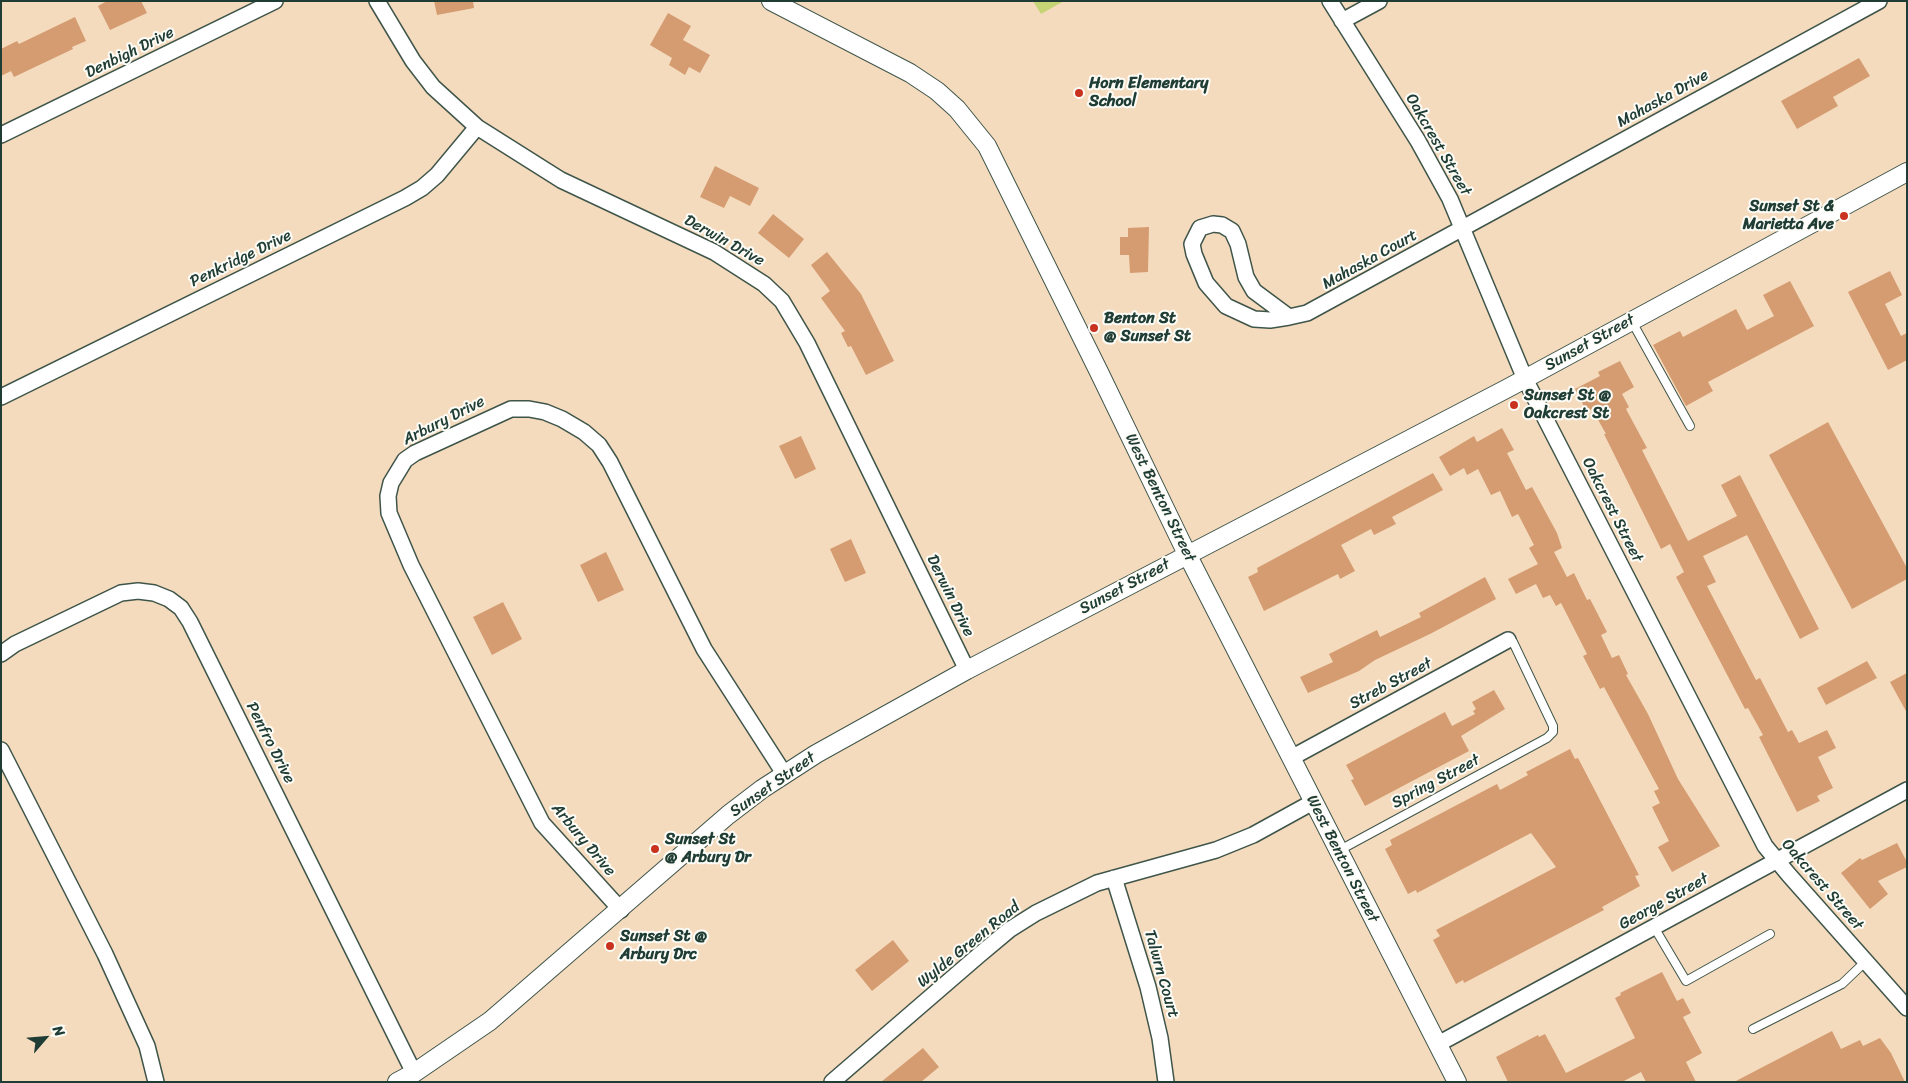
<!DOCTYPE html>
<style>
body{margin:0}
#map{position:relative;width:1908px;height:1083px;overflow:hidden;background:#f5dbbe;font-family:Sriracha,sans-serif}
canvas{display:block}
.frame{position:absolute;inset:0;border:2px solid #1f3d34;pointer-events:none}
.north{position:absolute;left:20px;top:1013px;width:50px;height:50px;-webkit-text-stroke:4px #fdfcf7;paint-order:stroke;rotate:63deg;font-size:14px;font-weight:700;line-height:20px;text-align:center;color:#1f3d34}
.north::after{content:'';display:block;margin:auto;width:18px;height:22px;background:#1f3d34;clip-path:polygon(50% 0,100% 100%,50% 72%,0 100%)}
</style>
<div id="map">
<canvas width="1908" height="1083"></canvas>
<div class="frame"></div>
<div class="north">N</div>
</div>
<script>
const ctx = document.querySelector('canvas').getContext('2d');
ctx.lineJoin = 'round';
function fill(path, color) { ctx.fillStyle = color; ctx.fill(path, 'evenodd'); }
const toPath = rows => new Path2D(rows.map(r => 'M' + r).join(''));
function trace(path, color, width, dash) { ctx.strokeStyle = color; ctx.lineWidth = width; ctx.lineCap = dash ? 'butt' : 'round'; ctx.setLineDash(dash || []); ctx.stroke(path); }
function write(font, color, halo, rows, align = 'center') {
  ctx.font = font + ' Sriracha,sans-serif'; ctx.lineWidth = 4; ctx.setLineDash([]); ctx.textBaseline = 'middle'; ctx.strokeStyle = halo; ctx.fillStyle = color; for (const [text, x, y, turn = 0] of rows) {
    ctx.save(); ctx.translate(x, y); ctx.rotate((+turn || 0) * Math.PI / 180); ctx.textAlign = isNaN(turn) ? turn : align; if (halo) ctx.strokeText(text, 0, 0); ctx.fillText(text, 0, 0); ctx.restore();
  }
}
fill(toPath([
 [1033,1,1064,1,1041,14]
]), '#c5d475');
fill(toPath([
 [107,1,141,1,147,13,110,30,98,6],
 [434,1,473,1,474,8,437,15],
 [668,13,691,26,683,40,710,55,700,73,689,67,685,75,669,65,672,58,650,45],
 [75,17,86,41,72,47,73,49,14,77,11,71,1,76,1,49,17,41,19,44],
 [1859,58,1870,76,1833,97,1838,106,1797,129,1781,101],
 [715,166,759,188,750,206,730,196,724,208,700,197],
 [773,214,804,239,789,258,758,233],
 [1149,227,1148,272,1130,273,1129,255,1120,255,1120,237,1128,237,1128,228],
 [827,252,861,294,894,361,866,375,851,346,848,347,841,333,845,331,821,298,830,291,811,265],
 [1890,271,1902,295,1885,304,1901,336,1907,333,1907,360,1888,370,1848,292],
 [1790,281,1814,326,1708,382,1713,391,1686,406,1653,345,1680,331,1683,337,1736,309,1747,330,1774,316,1763,295],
 [1620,361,1634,387,1622,394,1629,407,1626,409,1647,448,1642,450,1688,541,1737,516,1721,485,1740,475,1819,629,1800,639,1747,535,1703,556,1716,582,1707,586,1756,680,1760,678,1788,732,1792,730,1799,743,1827,730,1836,748,1818,757,1833,788,1817,796,1820,801,1797,812,1759,737,1763,735,1748,708,1745,709,1676,577,1684,572,1670,544,1661,549,1604,434,1606,434,1592,409,1587,412,1575,389,1600,376,1598,372],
 [1828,422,1907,568,1907,579,1852,609,1769,455],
 [1502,428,1514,450,1507,453,1526,490,1532,487,1557,533,1562,548,1554,552,1567,577,1574,573,1587,600,1590,599,1607,632,1601,635,1612,658,1619,655,1628,674,1626,675,1648,714,1678,779,1720,846,1672,872,1658,847,1669,841,1652,807,1660,803,1654,791,1659,789,1604,687,1600,689,1583,656,1587,654,1561,603,1556,606,1550,595,1543,598,1536,584,1516,594,1508,579,1538,564,1529,548,1534,545,1518,514,1512,517,1500,491,1491,495,1478,469,1467,475,1464,468,1450,476,1439,457,1474,436,1477,442],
 [801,436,816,469,795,479,779,446],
 [1433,473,1443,490,1392,517,1396,524,1374,535,1371,529,1341,545,1355,571,1340,579,1338,574,1264,611,1248,577,1258,572,1257,568],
 [851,539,866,573,845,582,830,549],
 [606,552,624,590,598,602,580,565],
 [1485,577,1496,599,1430,634,1375,660,1359,671,1308,693,1300,677,1333,662,1329,654,1377,630,1380,637,1421,617,1419,613],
 [503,602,522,639,492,655,473,617],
 [1867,661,1877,678,1826,705,1817,688],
 [1907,673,1907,713,1890,682],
 [1494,690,1505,709,1461,736,1469,751,1365,806,1351,780,1354,779,1346,765,1445,712,1452,726,1475,714,1473,711,1476,709,1472,702],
 [1570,749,1575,759,1578,758,1639,875,1635,876,1640,886,1602,907,1604,910,1464,983,1463,980,1456,984,1433,940,1440,936,1436,930,1556,867,1531,833,1417,893,1416,890,1408,894,1385,849,1392,845,1390,840,1497,784,1500,790,1528,775,1526,772],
 [1897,843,1907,862,1907,867,1878,881,1888,894,1870,909,1841,873,1860,858,1862,860],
 [893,940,909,961,872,991,855,970],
 [1662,972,1677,1001,1683,998,1691,1013,1683,1017,1702,1053,1686,1062,1696,1082,1646,1082,1641,1072,1622,1082,1508,1082,1496,1057,1538,1035,1539,1037,1545,1034,1566,1073,1635,1038,1615,998,1621,995,1620,993],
 [1832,1031,1841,1049,1860,1040,1863,1046,1880,1038,1891,1053,1905,1082,1734,1082],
 [923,1048,939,1067,921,1082,881,1082]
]), '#d49c70');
const service = toPath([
 [1631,320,1690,426],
 [1338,851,1547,738,1553,732,1553,726,1513,642,1508,640],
 [1654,927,1686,981,1770,934],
 [1753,1029,1842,984,1866,961]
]);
const minor = toPath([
 [377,1,413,61,433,87,477,127,561,180,714,252,764,284,782,301,807,343,967,670],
 [1330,1,1418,141,1450,199,1525,379,1765,846,1789,875,1907,1008],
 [1342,21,1379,1],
 [1,135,275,1],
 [1289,317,1254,291,1246,277,1238,244,1232,231,1222,225,1213,224,1200,228,1192,244,1194,254,1206,283,1226,306,1254,319,1270,320,1289,317,1307,313,1879,1],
 [1,397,405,198,422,188,437,175,477,127],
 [1,654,15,644,121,593,138,591,154,593,169,599,181,608,190,622,414,1073],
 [1,750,105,954,147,1046,156,1082],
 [1291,758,1508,640],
 [1114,878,1148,987,1160,1038,1166,1082],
 [621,910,542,823,411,565,389,513,388,496,391,483,405,460,415,453,511,409,529,409,545,412,562,419,584,432,599,445,610,462,704,649,785,775],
 [1438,1044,1907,790],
 [832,1082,978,956,1009,930,1036,913,1097,883,1216,850,1253,835,1313,802]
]);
const tertiary = toPath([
 [771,1,910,73,937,91,957,109,987,146,1099,372,1187,554,1457,1082],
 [397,1082,414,1073,490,1021,728,815,762,789,816,754,967,670,1508,388,1907,172]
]);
trace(service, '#3f5549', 10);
trace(minor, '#3f5549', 18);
trace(tertiary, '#3f5549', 20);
trace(service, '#fff', 8);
trace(minor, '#fff', 15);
trace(tertiary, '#fff', 18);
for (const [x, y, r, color] of [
 [1079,93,5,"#c8321e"],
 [1844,216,5,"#c8321e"],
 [1094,328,5,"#c8321e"],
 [1514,405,5,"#c8321e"],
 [655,849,5,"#c8321e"],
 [610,946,5,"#c8321e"]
]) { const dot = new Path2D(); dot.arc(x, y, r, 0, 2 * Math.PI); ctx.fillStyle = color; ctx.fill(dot); trace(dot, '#fdfcf7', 2); }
write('16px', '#1f3d34', '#fdfcf7', [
 ["Denbigh Drive",130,53,-26],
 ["Mahaska Drive",1663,99,-29],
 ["Oakcrest Street",1438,145,60],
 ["Derwin Drive",724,241,29],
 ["Penkridge Drive",241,259,-26],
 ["Mahaska Court",1370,260,-29],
 ["Sunset Street",1590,343,-29],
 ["Arbury Drive",444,421,-27],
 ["West Benton Street",1160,498,64],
 ["Oakcrest Street",1612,510,63],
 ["Sunset Street",1125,587,-28],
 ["Derwin Drive",950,596,64],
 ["Streb Street",1391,684,-28],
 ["Penfro Drive",270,743,63],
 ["Spring Street",1436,782,-28],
 ["Sunset Street",773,785,-35],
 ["Arbury Drive",583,840,50],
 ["West Benton Street",1342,859,63],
 ["Oakcrest Street",1822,885,49],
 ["George Street",1664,902,-29],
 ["Wylde Green Road",969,945,-39],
 ["Talwrn Court",1161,974,74]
]);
write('bold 16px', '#1f3d34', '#fdfcf7', [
 ["Horn Elementary",1089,84],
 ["School",1089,102],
 ["Sunset St &",1834,207,"right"],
 ["Marietta Ave",1834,225,"right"],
 ["Benton St",1104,319],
 ["@ Sunset St",1104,337],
 ["Sunset St @",1524,396],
 ["Oakcrest St",1524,414],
 ["Sunset St",665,840],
 ["@ Arbury Dr",665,858],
 ["Sunset St @",620,937],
 ["Arbury Drc",620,955]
], 'left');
</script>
